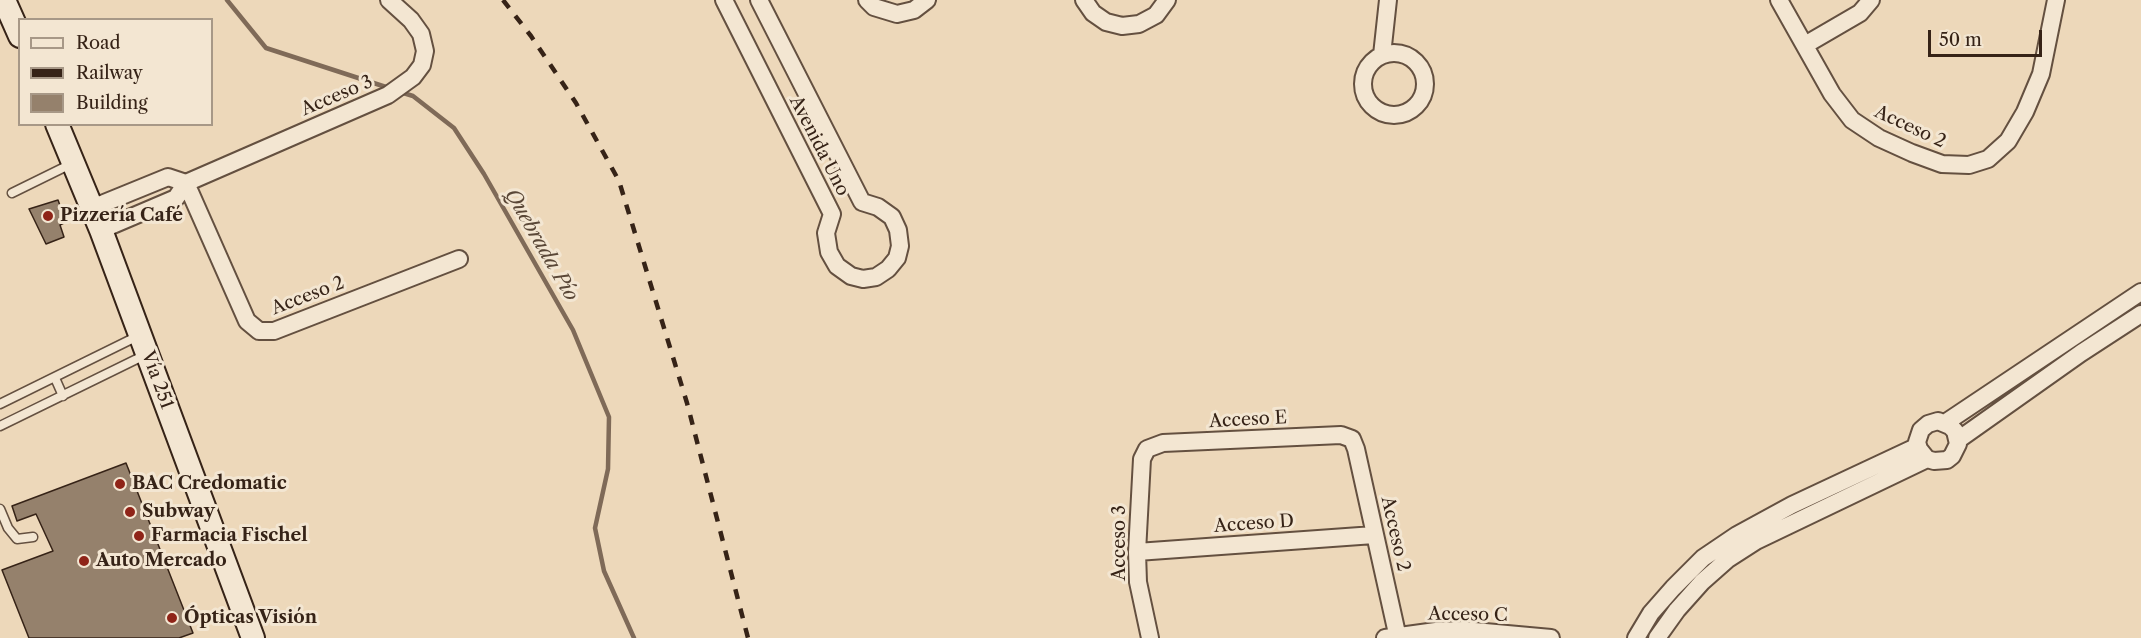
<!DOCTYPE html>
<meta charset="utf-8">
<style>
body{margin:0}
#map{position:relative;width:2141px;height:638px;overflow:hidden;background:#edd8ba;font-family:"Libre Caslon Text",serif}
canvas{display:block}
.legend{position:absolute;left:18px;top:18px;width:195px;height:108px;box-sizing:border-box;background:#f3e6d2;border:2px solid #a79887;margin:0;padding:8px 10px;list-style:none;font-size:18px;color:#362317}
.legend li{display:flex;align-items:center;gap:12px;height:30px}
.legend b{width:30px;border:2px solid #a79887}
.scale{position:absolute;left:1928px;top:30px;width:114px;height:27px;box-sizing:border-box;border:3px solid #362317;border-top:0;padding-left:8px;font-size:18px;line-height:21px;white-space:nowrap;color:#362317;-webkit-text-stroke:4px #f3e6d2;paint-order:stroke}
</style>
<div id="map">
<canvas width="2141" height="638"></canvas>
<ul class="legend">
<li><b style="height:8px;background:#f3e6d2"></b>Road</li>
<li><b style="height:8px;background:#362317"></b>Railway</li>
<li><b style="height:16px;background:#95816c"></b>Building</li>
</ul>
<div class="scale">50 m</div>
</div>
<script>
const ctx = document.querySelector('canvas').getContext('2d');
ctx.lineJoin = 'round';
const toPath = rows => new Path2D(rows.map(r => 'M' + r).join(''));
function trace(path, color, width, dash) { ctx.strokeStyle = color; ctx.lineWidth = width; ctx.lineCap = dash ? 'butt' : 'round'; ctx.setLineDash(dash || []); ctx.stroke(path); }
function fill(path, color) { ctx.fillStyle = color; ctx.fill(path, 'evenodd'); }
function write(font, color, halo, rows, align = 'center') {
  ctx.font = font + ' "Libre Caslon Text",serif'; ctx.lineWidth = 6; ctx.setLineDash([]); ctx.textBaseline = 'middle'; ctx.strokeStyle = halo; ctx.fillStyle = color; for (const [text, x, y, turn = 0] of rows) {
    ctx.save(); ctx.translate(x, y); ctx.rotate((+turn || 0) * Math.PI / 180); ctx.textAlign = isNaN(turn) ? turn : align; if (halo) ctx.strokeText(text, 0, 0); ctx.fillText(text, 0, 0); ctx.restore();
  }
}
trace(toPath([
 [227,0,266,48,389,88],
 [400,92,413,96,454,128,484,174,573,330,609,417,608,469,595,528,604,571,634,638]
]), '#7f6a58', 4.5);
const building = toPath([
 [58,200,66,222,60,225,64,237,46,244,29,209,58,200],
 [126,463,193,633,179,638,29,638,2,570,53,551,36,514,17,521,12,506,126,463]
]);
fill(building, '#95816c');
trace(building, '#362317', 1.5);
const service = toPath([
 [12,193,73,163],
 [55,378,63,396],
 [0,404,140,335],
 [0,426,145,355],
 [0,509,8,528,17,539,33,537]
]);
const minor = toPath([
 [724,0,832,214,826,233,829,252,837,266,851,276,863,279,876,277,888,269,897,258,900,246,898,230,892,217,878,207,862,202,759,0],
 [867,0,874,7,897,14,914,10,927,0],
 [1084,0,1093,13,1106,22,1122,26,1139,24,1156,15,1167,0],
 [1779,0,1832,94,1852,120,1879,138,1912,153,1942,164,1969,165,1988,159,2008,141,2025,112,2041,74,2056,0],
 [1805,45,1860,13,1871,0],
 '1363 84a31 31 0 1 1 62 0a31 31 0 1 1-62 0Z',
 [1382,55,1388,0],
 [186,183,247,321,259,331,274,331,459,259],
 [186,183,388,95,413,77,422,65,425,51,421,34,411,20,389,0],
 [92,208,168,177,186,183],
 [101,230,176,198,186,183],
 [1945,423,2141,292],
 [1958,440,2081,353,2141,314],
 [1137,552,1374,535],
 [1150,638,1138,582,1137,552,1142,459,1147,449,1163,443,1341,435,1352,439,1356,449,1398,638],
 [1385,638,1436,631,1463,630,1551,638],
 [1636,638,1651,613,1673,588,1703,558,1737,535,1792,505,1918,446],
 [1657,638,1677,610,1702,582,1728,559,1756,541,1927,459,1934,461,1947,460,1952,456,1958,444,1955,431,1950,426,1938,421,1928,424,1921,430,1917,442,1919,449,1927,459]
]);
const secondary = toPath([
 [4,0,20,36],
 [57,124,101,230,253,638]
]);
trace(service, '#645040', 11);
trace(minor, '#645040', 20);
trace(secondary, '#362317', 26);
trace(service, '#f3e6d2', 8);
trace(minor, '#f3e6d2', 16);
trace(secondary, '#f3e6d2', 22);
trace(toPath([
 [503,0,531,36,576,103,619,181,687,403,748,638]
]), '#362317', 4.5, [10, 10]);
for (const [x, y, r, color] of [
 [48,216,6,"#8f2418"],
 [120,484,6,"#8f2418"],
 [130,512,6,"#8f2418"],
 [139,536,6,"#8f2418"],
 [84,561,6,"#8f2418"],
 [172,618,6,"#8f2418"]
]) { const dot = new Path2D(); dot.arc(x, y, r, 0, 2 * Math.PI); ctx.fillStyle = color; ctx.fill(dot); trace(dot, '#f3e6d2', 2); }
write('18px', '#362317', '#f3e6d2', [
 ["Acceso 3",337,96,-23],
 ["Acceso 2",1910,127,25],
 ["Avenida Uno",819,146,63],
 ["Acceso 2",308,296,-21],
 ["Vía 251",157,380,70],
 ["Acceso E",1248,420,-3],
 ["Acceso D",1254,524,-4],
 ["Acceso 2",1395,534,77],
 ["Acceso 3",1120,543,-90],
 ["Acceso C",1468,615,1]
]);
write('bold 18px', '#362317', '#f3e6d2', [
 ["Pizzería Café",60,216],
 ["BAC Credomatic",132,484],
 ["Subway",142,512],
 ["Farmacia Fischel",151,536],
 ["Auto Mercado",96,561],
 ["Ópticas Visión",184,618]
], 'left');
write('italic 20px', '#5a4737', '#f3e6d2', [
 ["Quebrada Pío",541,245,60]
]);
</script>
